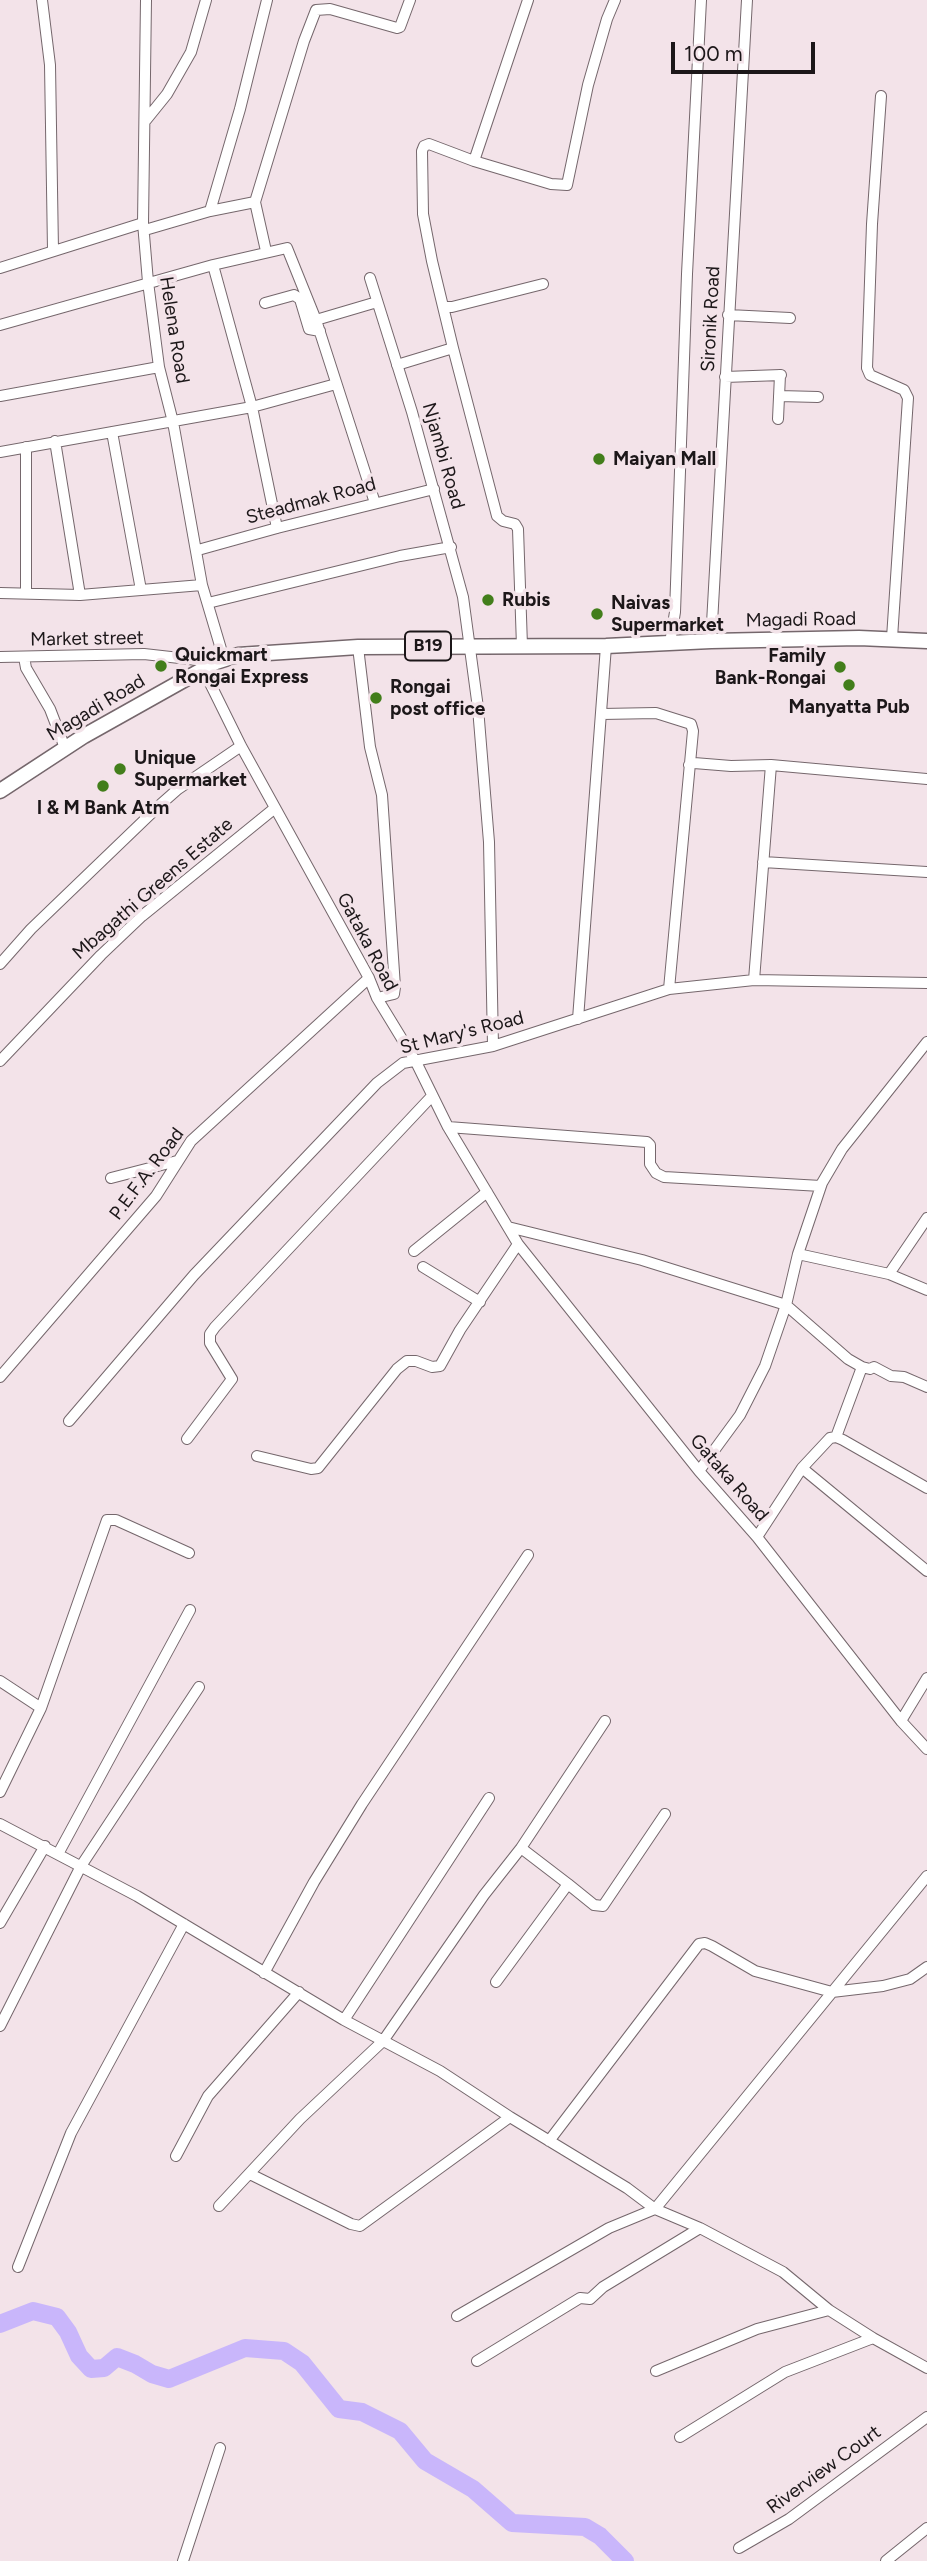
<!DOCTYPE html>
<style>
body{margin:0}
#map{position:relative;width:927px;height:2561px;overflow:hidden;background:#f3e3e9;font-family:Figtree,sans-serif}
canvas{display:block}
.scale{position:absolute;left:671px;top:42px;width:144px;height:32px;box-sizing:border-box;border:4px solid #1c1719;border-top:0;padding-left:9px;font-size:21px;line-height:24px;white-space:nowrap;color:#1c1719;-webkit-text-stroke:5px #f3e3e9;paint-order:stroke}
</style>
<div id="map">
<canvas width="927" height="2561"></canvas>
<div class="scale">100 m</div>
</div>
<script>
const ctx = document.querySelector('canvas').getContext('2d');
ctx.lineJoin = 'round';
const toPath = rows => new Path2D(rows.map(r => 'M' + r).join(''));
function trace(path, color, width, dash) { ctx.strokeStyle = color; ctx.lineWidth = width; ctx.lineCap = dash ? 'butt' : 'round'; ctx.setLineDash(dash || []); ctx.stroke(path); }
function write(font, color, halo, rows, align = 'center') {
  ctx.font = font + ' Figtree,sans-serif'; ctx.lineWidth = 7; ctx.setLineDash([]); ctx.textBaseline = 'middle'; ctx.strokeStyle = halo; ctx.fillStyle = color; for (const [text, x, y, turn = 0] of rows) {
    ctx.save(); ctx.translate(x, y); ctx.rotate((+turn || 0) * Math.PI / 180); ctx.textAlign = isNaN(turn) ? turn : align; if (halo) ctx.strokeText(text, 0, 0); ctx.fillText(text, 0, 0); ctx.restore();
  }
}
trace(toPath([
 [0,2324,33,2311,57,2317,68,2332,79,2356,91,2369,104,2368,117,2357,135,2364,152,2374,169,2379,245,2348,284,2351,302,2363,339,2409,362,2412,400,2431,425,2461,473,2489,512,2523,585,2527,600,2536,625,2561]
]), '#c9b6fb', 18);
const minor = toPath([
 [42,0,50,65,53,250],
 [146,0,143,223,148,282,159,367,173,422,202,585,224,659],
 [881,96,872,224,867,368,870,375,904,390,908,398,892,638],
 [146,120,167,94,191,52,206,0],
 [474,161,528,0],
 [255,202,266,251],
 [210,211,240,109,267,0],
 [145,230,210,211,255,202,304,41,316,10,330,9,397,28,400,27,410,0],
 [213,265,252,407,277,528],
 [0,268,143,223],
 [370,278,412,412,463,597,478,708,489,842,493,1046],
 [265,303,294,295,300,299,309,329,320,331],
 [444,307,452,307,543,284],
 [728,315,790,318],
 [316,320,377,302],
 [0,325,213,265,287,248,316,320,375,503],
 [397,365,453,348],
 [725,377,781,375],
 [0,396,159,367],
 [779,396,818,397],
 [778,419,780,375],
 [112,432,141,590],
 [55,441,80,595],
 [26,447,26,593],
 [0,452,252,407,336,384],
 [198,550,277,528,434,489],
 [0,593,80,595,202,585],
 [208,603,400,556,451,547],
 [711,641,747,0],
 [670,643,675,612,687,274,701,0],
 [522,646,518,529,515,524,503,521,497,516,453,348,432,261,423,214,422,151,424,146,429,144,474,161,551,184,567,185,588,85,607,19,615,0],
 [358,647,370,747,382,795,395,987,394,994,377,998],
 [0,657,144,654,215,662],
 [24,657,26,668,50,709,65,748],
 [203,669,241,746,369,978,377,998,416,1062,448,1127,518,1244,699,1471,757,1537,901,1721,927,1749],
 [602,714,656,713,691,724,693,731,669,989],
 [689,765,694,763,731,766,771,765,927,779],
 [763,862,927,872],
 [0,964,31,929,161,804,178,789,241,746],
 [754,980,771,765],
 [578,1019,606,646],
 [0,1061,101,955,142,916,275,808],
 [448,1127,647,1142,650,1145,650,1164,656,1173,664,1177,821,1186],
 [111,1178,177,1161],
 [508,1227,642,1260,786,1305,848,1359,862,1367,870,1369,874,1367,891,1376,904,1377,927,1387],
 [414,1251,487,1192],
 [798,1254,889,1274,927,1290],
 [423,1267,480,1302],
 [889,1274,927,1218],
 [0,1377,156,1196,191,1141,369,978],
 [69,1421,194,1275,377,1083,403,1063,493,1046,669,989,754,980,927,983],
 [836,1437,862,1367],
 [187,1439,232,1379,210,1343,210,1334,215,1327,432,1096],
 [257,1456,311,1469,318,1468,397,1369,407,1361,416,1361,432,1367,440,1366,460,1330,518,1244],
 [802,1468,927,1571],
 [699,1471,740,1415,765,1366,786,1305,798,1254,822,1183,842,1149,927,1042],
 [757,1537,802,1468,830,1438,836,1437,843,1440,927,1488],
 [0,1681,41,1708],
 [901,1721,927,1678],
 [0,1792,41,1708,107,1520,116,1520,189,1553],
 [0,1824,137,1896,344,2020,440,2071,510,2117,627,2188,655,2209,700,2228,783,2272,829,2310,873,2338,927,2368],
 [58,1854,190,1610],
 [568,1884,594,1905,603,1906,665,1814],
 [0,1923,45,1846],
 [264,1973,314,1882,362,1804,528,1555],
 [496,1982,568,1884,521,1848],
 [344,2020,489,1798],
 [0,2026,81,1866,199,1687],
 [549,2141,699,1944,705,1943,712,1946,755,1971,832,1992,883,1986,910,1979,927,1967],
 [176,2156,208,2096,299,1992],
 [250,2174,351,2224,360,2226,510,2117],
 [219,2206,300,2119,383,2041,484,1895,521,1848,605,1721],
 [18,2267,71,2133,184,1924],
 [457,2316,609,2228,655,2209,927,1876],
 [477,2361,580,2298,590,2299,603,2287,700,2228],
 [656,2371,757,2329,829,2310],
 [680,2437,785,2372,873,2338],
 [739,2548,789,2519,927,2417],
 [183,2561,220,2448],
 [886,2561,927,2528]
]);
const highway = toPath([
 [0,791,84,736,216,662,238,655,358,647,606,646,711,641,859,638,927,641]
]);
trace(minor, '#75676c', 12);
trace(highway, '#75676c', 17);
trace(minor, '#fff', 10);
trace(highway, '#fff', 14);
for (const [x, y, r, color] of [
 [599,459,7,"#427e1b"],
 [488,600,7,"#427e1b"],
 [597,614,7,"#427e1b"],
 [161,666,7,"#427e1b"],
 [840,667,7,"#427e1b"],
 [849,685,7,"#427e1b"],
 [376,698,7,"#427e1b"],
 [120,769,7,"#427e1b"],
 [103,786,7,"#427e1b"]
]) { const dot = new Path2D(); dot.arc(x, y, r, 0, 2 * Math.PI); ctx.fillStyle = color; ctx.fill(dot); trace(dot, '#f3e3e9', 2.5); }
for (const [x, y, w] of [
 [428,646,46]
]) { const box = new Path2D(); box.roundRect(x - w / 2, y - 14.5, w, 29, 5); ctx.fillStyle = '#f3e3e9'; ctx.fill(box); trace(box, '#1c1719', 2); }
write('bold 18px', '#1c1719', null, [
 ["B19",428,646]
]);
write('19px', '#1c1719', '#f3e3e9', [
 ["Sironik Road",711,319,-87],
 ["Helena Road",174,330,81],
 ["Njambi Road",443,456,74],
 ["Steadmak Road",311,501,-15],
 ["Magadi Road",801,620,-1],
 ["Market street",87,639,-1],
 ["Magadi Road",96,708,-31],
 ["Mbagathi Greens Estate",153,889,-41],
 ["Gataka Road",367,942,62],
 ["St Mary's Road",462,1033,-14],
 ["P.E.F.A. Road",147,1174,-53],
 ["Gataka Road",729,1478,49],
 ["Riverview Court",824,2470,-36]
]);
write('bold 19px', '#1c1719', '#f3e3e9', [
 ["Maiyan Mall",613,459],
 ["Rubis",502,600],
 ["Naivas",611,603],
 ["Supermarket",611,625],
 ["Quickmart",175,655],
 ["Rongai Express",175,677],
 ["Family",826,656,"right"],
 ["Bank-Rongai",826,678,"right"],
 ["Rongai",390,687],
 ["post office",390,709],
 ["Manyatta Pub",849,707,"center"],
 ["Unique",134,758],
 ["Supermarket",134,780],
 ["I & M Bank Atm",103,808,"center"]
], 'left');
</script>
